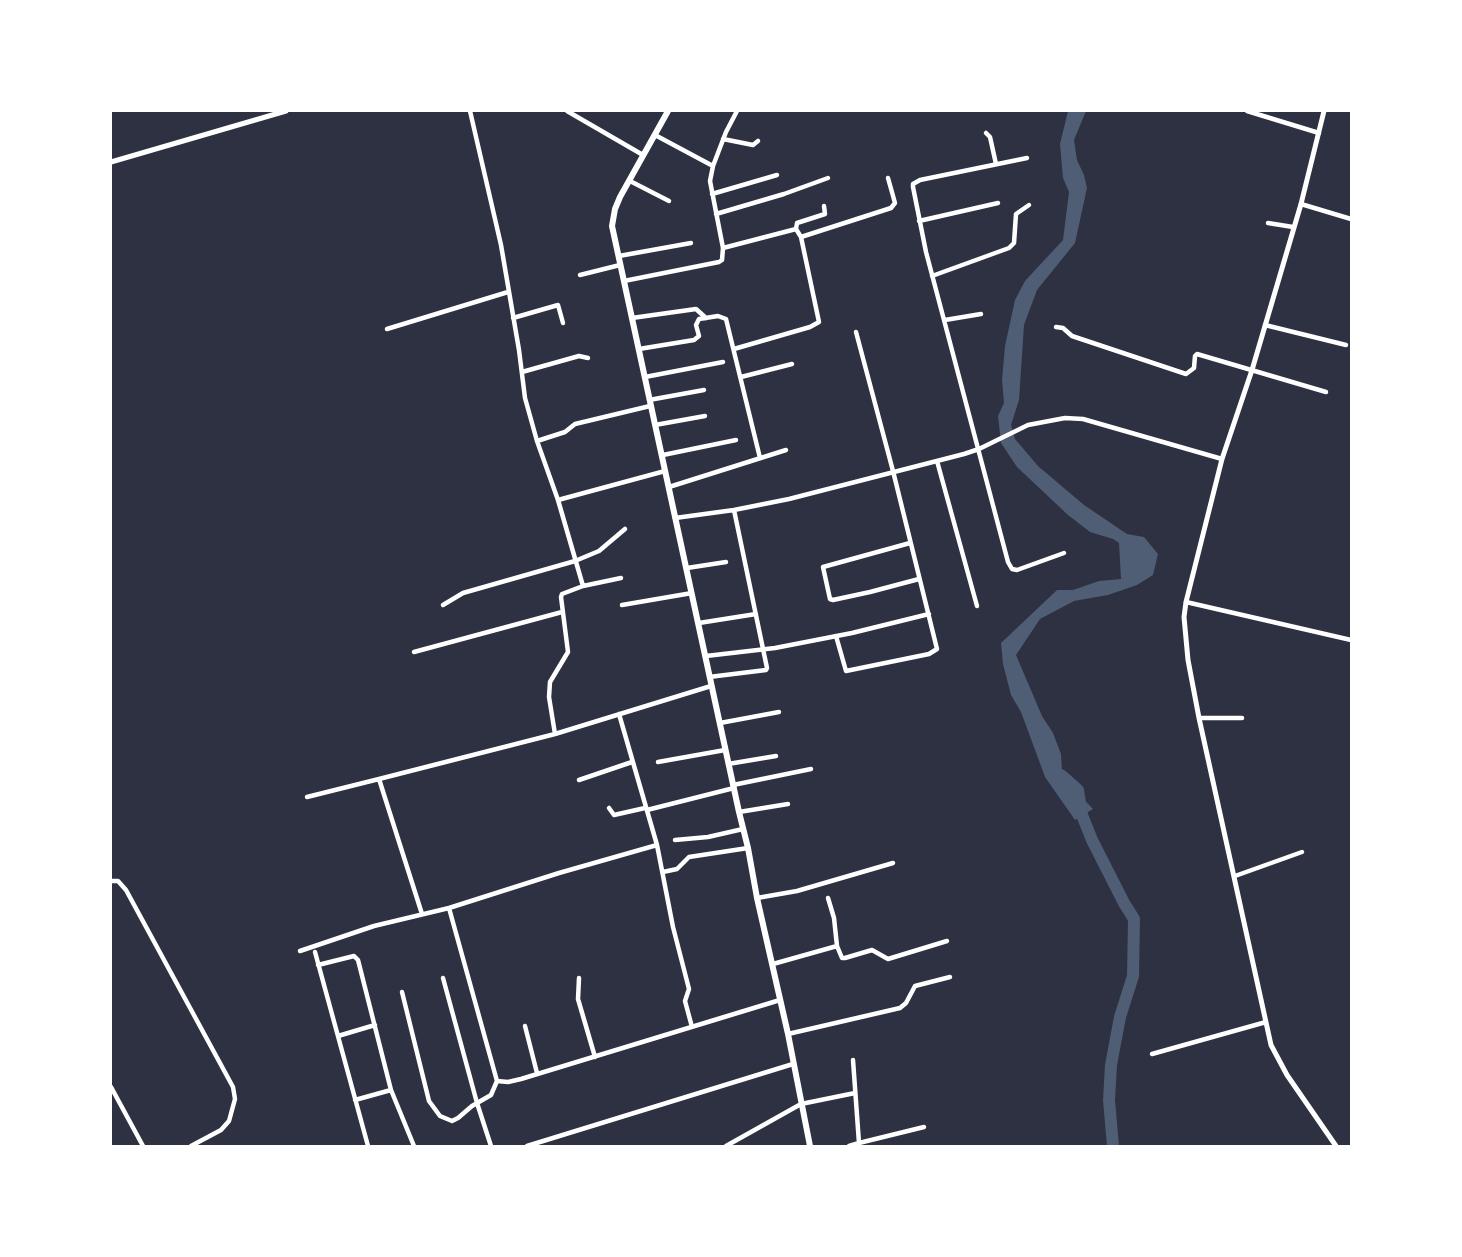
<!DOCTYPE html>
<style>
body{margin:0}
#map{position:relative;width:1462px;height:1257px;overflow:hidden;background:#2d3142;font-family:"Alegreya Sans",sans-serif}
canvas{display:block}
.frame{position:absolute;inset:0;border:112px solid #fff;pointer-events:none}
</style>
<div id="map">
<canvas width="1462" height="1257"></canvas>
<div class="frame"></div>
</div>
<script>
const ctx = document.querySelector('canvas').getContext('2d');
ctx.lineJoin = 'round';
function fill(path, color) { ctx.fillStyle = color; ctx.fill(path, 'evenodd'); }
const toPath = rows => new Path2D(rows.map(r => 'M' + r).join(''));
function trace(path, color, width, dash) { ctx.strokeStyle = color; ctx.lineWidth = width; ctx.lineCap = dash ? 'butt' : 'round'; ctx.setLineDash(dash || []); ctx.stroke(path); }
fill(toPath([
 [1068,111,1086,111,1074,140,1077,160,1084,175,1087,188,1075,243,1037,290,1024,325,1019,400,1011,425,1015,439,1038,466,1084,505,1127,534,1144,537,1158,554,1153,575,1137,585,1108,595,1074,601,1040,619,1016,655,1042,716,1053,733,1061,754,1062,771,1075,790,1093,809,1075,820,1045,777,1021,712,1011,695,1003,664,1001,643,1057,590,1073,590,1099,581,1121,579,1119,543,1113,539,1090,532,1068,515,1017,467,1001,443,998,416,1004,403,1002,380,1005,346,1015,300,1025,281,1063,240,1069,192,1063,178,1060,144]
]), '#4f5d75');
trace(toPath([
 [1061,775,1078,790,1082,815,1092,840,1124,903,1134,919,1133,976,1120,1017,1111,1065,1109,1100,1113,1146]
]), '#4f5d75', 12);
trace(toPath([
 [470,111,501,245,519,350,525,398,537,441,565,432,575,424,650,406],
 [567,111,643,155],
 [1247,111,1319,133],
 [986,133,990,137,996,164],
 [655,135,713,166],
 [723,139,753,145,758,141],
 [1027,158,920,180,913,184,913,187,926,252,1008,562,1012,569,1017,570,1064,553],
 [630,181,669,201],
 [712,194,777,175],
 [1301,204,1351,219],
 [716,214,784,194,828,178],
 [919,221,998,203],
 [1268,223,1293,227],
 [801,237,891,208,895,203,888,178],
 [723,248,796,229,797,223,825,214,824,206],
 [619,256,691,243],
 [580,275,620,265],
 [932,276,1009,248,1014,243,1016,214,1029,205],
 [624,281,719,262,722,260,723,248,710,181,713,166,726,132,737,111],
 [513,318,558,305,563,323],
 [632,318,696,309,706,318],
 [945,320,981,314],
 [1265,325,1346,345],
 [1056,327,1063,328,1072,336,1186,374,1194,368,1195,356,1197,354,1326,392],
 [387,329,508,292],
 [639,349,694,340,699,336,696,325,699,319,718,316,726,319,760,458],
 [734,349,810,327,819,322,801,237,796,229],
 [522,372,579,356,588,358],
 [645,377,723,362],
 [741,377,792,364],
 [649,400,704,390],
 [655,425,705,416],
 [537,441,558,500,583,586,621,578],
 [663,455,736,440],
 [937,461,977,606],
 [669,487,786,450],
 [558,500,665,471],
 [675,518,734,510,789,499,964,454,979,449,1028,425,1065,418,1083,419,1222,459],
 [910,543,823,567,830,599,833,600,870,592,919,579],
 [687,568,726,562],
 [1186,602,1351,640],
 [443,605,463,593,575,561,599,551,625,529],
 [622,605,692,593],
 [699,623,756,614],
 [836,636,846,671,929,654,937,649,893,471,856,332],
 [414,652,562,612],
 [706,656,775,648,852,633,929,614],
 [709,677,766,670,767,668,734,510],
 [619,714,657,845,673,927,689,989,685,1001,692,1027],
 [1199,718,1242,718],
 [720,723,779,712],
 [555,734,549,697,550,682,568,652,561,597,562,594,583,586],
 [658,762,725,750],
 [728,764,776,756],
 [579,780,632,762],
 [733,785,811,769],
 [307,797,379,779],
 [609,808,614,815,645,808],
 [647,810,734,788],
 [739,812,788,804],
 [675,840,708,837,743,829],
 [663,872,677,869,689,857,748,848],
 [1235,876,1302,852],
 [111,881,118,881,126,890,233,1087,235,1099,229,1121,221,1130,191,1146],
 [757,898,797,891,893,863],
 [449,908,497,1081,508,1082,521,1079,780,1000],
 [422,914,379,779,555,734,711,686],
 [837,946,842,958,845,958,872,950,888,959,947,941],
 [300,951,374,926,449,908,559,873,657,845],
 [315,952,368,1146],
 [773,964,837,946,834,918,828,898],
 [318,965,354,956,358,960,391,1090,414,1146],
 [443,978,477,1103,491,1146],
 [579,978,578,999,595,1057],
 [402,992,429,1101,440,1116,452,1121,458,1118,472,1106,491,1095,497,1081],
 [525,1026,537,1073],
 [788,1034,900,1008,906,1003,915,986,950,977],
 [338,1036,375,1025],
 [1152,1054,1266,1022],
 [111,1087,143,1146],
 [355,1100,391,1090],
 [859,1143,924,1127],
 [527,1146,793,1064],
 [726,1146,801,1104,855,1093],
 [849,1146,859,1143,853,1060]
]), '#fff', 4.5);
trace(toPath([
 [1324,111,1301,204,1252,370,1222,459,1186,602,1184,617,1188,660,1199,718,1271,1045,1287,1075,1336,1146],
 [111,162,286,111]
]), '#fff', 5);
trace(toPath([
 [668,111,620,197,615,209,612,226,739,812,748,848,757,898,788,1034,810,1146]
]), '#fff', 6);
</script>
